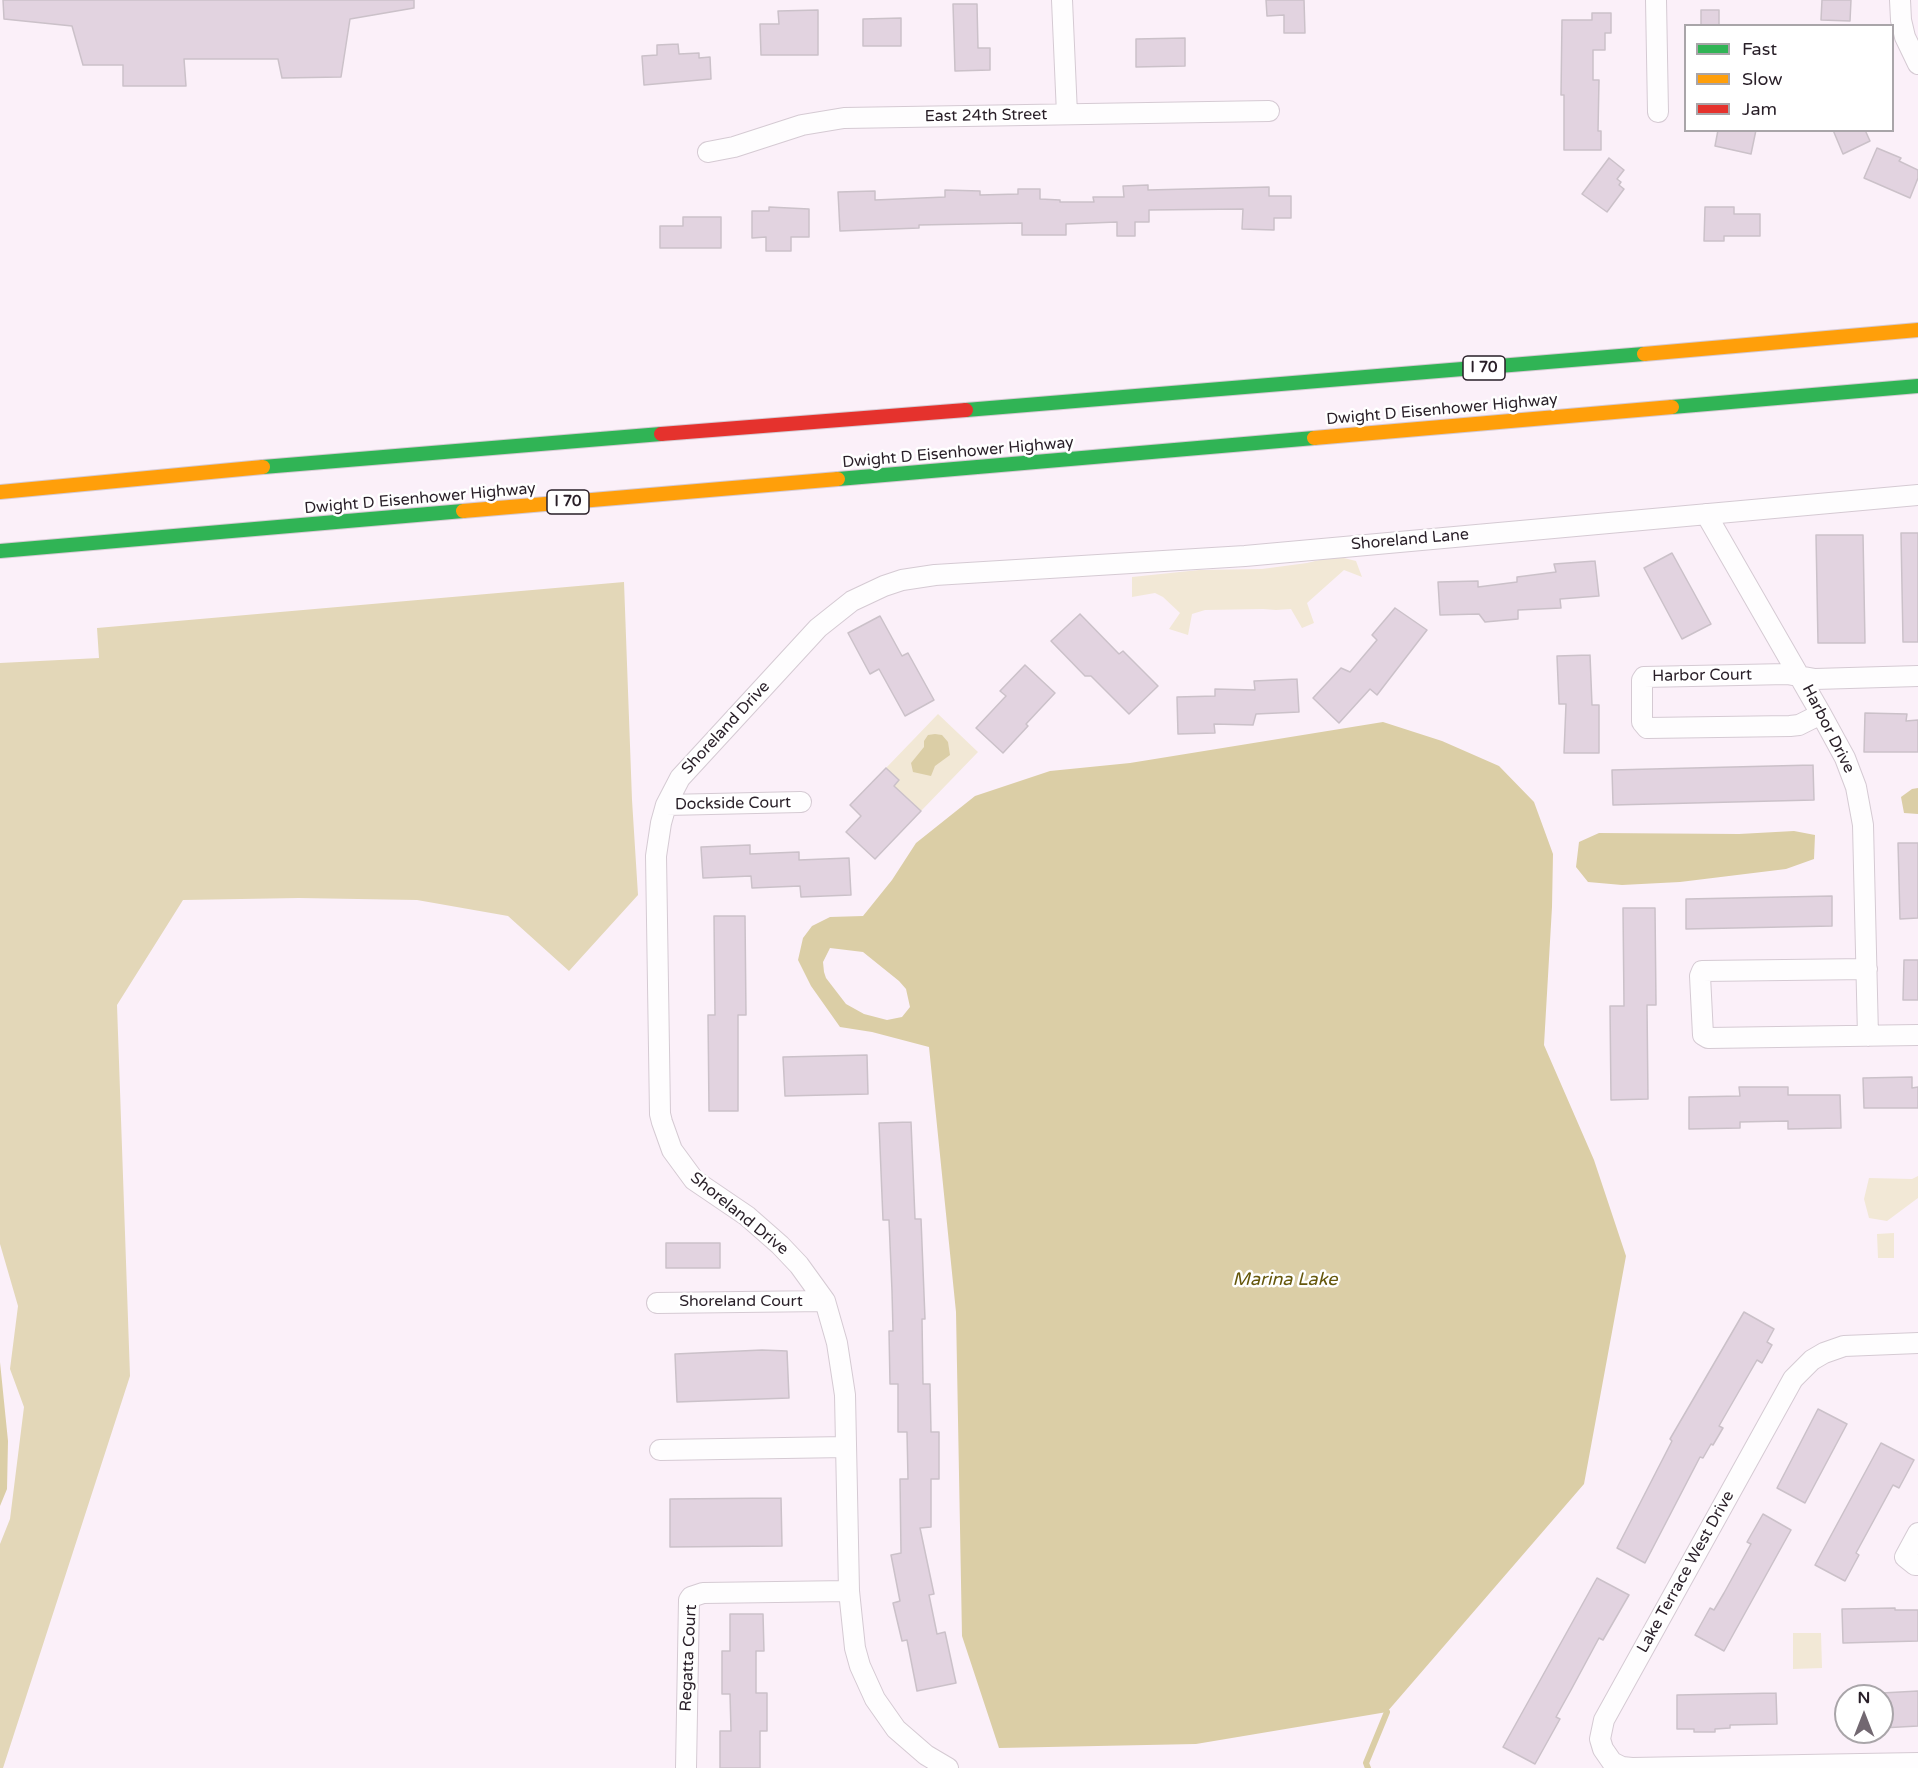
<!DOCTYPE html>
<style>
body{margin:0}
#map{position:relative;width:1918px;height:1768px;overflow:hidden;background:#fbf0f9;font-family:"Varela Round",sans-serif}
canvas{display:block}
.legend{position:absolute;left:1684px;top:24px;width:210px;height:108px;box-sizing:border-box;background:#fff;border:2px solid #a9a5a9;margin:0;padding:8px 10px;list-style:none;font-size:18px;color:#291f28}
.legend li{display:flex;align-items:center;gap:12px;height:30px}
.legend b{width:30px;border:2px solid #a9a5a9}
.north{position:absolute;left:1834px;top:1684px;width:60px;height:60px;box-sizing:border-box;background:#fff;border:2px solid #a9a5a9;border-radius:50%;rotate:0deg;font-size:16px;font-weight:700;line-height:24px;text-align:center;color:#291f28}
.north::after{content:'';display:block;margin:auto;width:21px;height:27px;background:#726871;clip-path:polygon(50% 0,100% 100%,50% 72%,0 100%)}
</style>
<div id="map">
<canvas width="1918" height="1768"></canvas>
<ul class="legend">
<li><b style="height:8px;background:#30b455"></b>Fast</li>
<li><b style="height:8px;background:#ff9f0a"></b>Slow</li>
<li><b style="height:8px;background:#e5322d"></b>Jam</li>
</ul>
<div class="north">N</div>
</div>
<script>
const ctx = document.querySelector('canvas').getContext('2d');
ctx.lineJoin = 'round';
function fill(path, color) { ctx.fillStyle = color; ctx.fill(path, 'evenodd'); }
const toPath = rows => new Path2D(rows.map(r => 'M' + r).join(''));
function trace(path, color, width, dash) { ctx.strokeStyle = color; ctx.lineWidth = width; ctx.lineCap = dash ? 'butt' : 'round'; ctx.setLineDash(dash || []); ctx.stroke(path); }
function write(font, color, halo, rows, align = 'center') {
  ctx.font = font + ' "Varela Round",sans-serif'; ctx.lineWidth = 5; ctx.setLineDash([]); ctx.textBaseline = 'middle'; ctx.strokeStyle = halo; ctx.fillStyle = color; for (const [text, x, y, turn = 0] of rows) {
    ctx.save(); ctx.translate(x, y); ctx.rotate((+turn || 0) * Math.PI / 180); ctx.textAlign = isNaN(turn) ? turn : align; if (halo) ctx.strokeText(text, 0, 0); ctx.fillText(text, 0, 0); ctx.restore();
  }
}
fill(toPath([
 [1336,556,1356,561,1362,577,1344,570,1307,603,1314,623,1302,628,1291,609,1276,610,1263,609,1205,610,1192,614,1188,635,1169,629,1180,613,1163,597,1155,593,1132,597,1132,577,1199,570,1262,569,1307,563],
 [938,714,978,752,921,811,894,786,899,780,886,768],
 [1918,1176,1918,1198,1887,1221,1869,1218,1864,1199,1869,1178,1912,1179],
 [1894,1233,1894,1258,1878,1258,1877,1234],
 [1793,1633,1821,1633,1822,1668,1793,1669]
]), '#f2e8d6');
fill(toPath([
 [624,582,632,800,638,895,569,971,508,916,417,900,299,898,183,900,117,1005,130,1376,3,1768,0,1768,0,1544,10,1519,24,1407,10,1369,18,1306,0,1244,0,663,99,658,97,628]
]), '#e3d7b8');
fill(toPath([
 [1383,722,1442,741,1499,766,1534,802,1553,854,1552,907,1544,1045,1594,1160,1626,1256,1584,1484,1387,1712,1196,1744,999,1748,962,1636,956,1312,929,1047,872,1032,840,1027,811,986,798,960,803,938,812,926,830,917,863,916,892,880,916,843,975,796,1050,771,1130,763],
 [830,948,863,952,899,981,906,989,910,1007,902,1017,887,1020,864,1014,846,1004,826,978,824,972,823,962],
 [935,734,942,735,948,742,950,755,935,766,931,776,913,772,911,763,924,747,924,741,928,735],
 [1918,788,1918,814,1904,813,1901,797,1912,789],
 [1794,831,1815,835,1814,859,1786,869,1680,882,1622,885,1588,882,1576,867,1579,842,1599,833,1739,834],
 [0,1362,8,1441,7,1489,0,1506]
]), '#dbcea6');
trace(toPath([
 [1368,1768,1366,1763,1387,1712]
]), '#dbcea6', 6);
const building = toPath([
 [3,0,414,0,414,8,350,19,341,77,282,78,278,59,184,59,186,86,123,86,123,65,83,65,72,26,4,19,3,0],
 [1266,0,1304,0,1305,33,1284,33,1284,15,1267,16,1266,0],
 [1822,0,1851,0,1850,21,1821,20,1822,0],
 [953,4,977,4,978,48,990,48,990,70,955,71,953,4],
 [818,10,818,55,761,55,760,24,779,24,778,11,818,10],
 [1701,10,1719,10,1719,26,1701,26,1701,10],
 [1592,13,1611,13,1611,33,1605,33,1605,50,1593,50,1593,80,1599,80,1598,131,1601,131,1601,150,1564,150,1564,95,1561,95,1562,20,1592,20,1592,13],
 [901,18,901,46,863,46,863,19,901,18],
 [1185,38,1185,66,1136,67,1136,39,1185,38],
 [678,44,679,54,699,53,699,58,710,57,711,79,644,85,642,56,657,55,657,45,678,44],
 [1718,130,1756,130,1751,154,1715,146,1718,130],
 [1833,130,1865,130,1870,141,1843,154,1833,130],
 [1877,148,1901,158,1899,161,1918,170,1918,178,1910,198,1864,178,1877,148],
 [1609,158,1624,170,1617,179,1621,182,1619,185,1624,189,1607,212,1582,194,1609,158],
 [1148,185,1148,190,1269,187,1269,196,1291,196,1291,218,1274,218,1274,230,1242,229,1243,209,1149,210,1149,222,1135,222,1135,236,1117,236,1117,222,1066,224,1066,235,1022,235,1022,223,919,225,919,228,840,231,838,192,875,191,875,200,945,197,945,190,980,191,980,195,1018,194,1018,189,1040,189,1040,199,1060,200,1060,202,1094,202,1093,197,1124,197,1123,186,1148,185],
 [769,207,809,209,809,237,791,237,791,251,766,251,766,237,752,238,752,211,769,211,769,207],
 [1705,207,1734,207,1734,214,1760,214,1760,236,1724,236,1724,241,1704,241,1705,207],
 [683,217,721,217,721,248,660,248,660,226,683,226,683,217],
 [1901,533,1918,533,1918,642,1903,642,1901,533],
 [1816,535,1863,535,1865,643,1818,643,1816,535],
 [1672,553,1711,624,1682,639,1644,568,1672,553],
 [1595,561,1599,596,1560,599,1561,608,1518,610,1518,619,1485,622,1479,614,1440,615,1438,582,1478,581,1478,587,1517,582,1517,577,1556,572,1554,564,1595,561],
 [1395,608,1427,630,1377,695,1370,689,1339,723,1313,698,1341,668,1350,672,1377,640,1372,635,1395,608],
 [1080,614,1119,654,1123,651,1158,686,1129,714,1091,676,1085,676,1051,641,1080,614],
 [880,616,902,656,908,653,934,700,905,716,879,669,870,674,848,633,880,616],
 [1590,655,1592,705,1599,705,1599,753,1564,753,1566,704,1559,704,1557,656,1590,655],
 [1025,665,1055,693,1026,724,1028,726,1003,753,976,728,1006,696,1000,691,1025,665],
 [1297,679,1299,712,1256,714,1253,725,1214,724,1215,733,1178,734,1177,697,1215,696,1215,689,1255,690,1254,681,1297,679],
 [1865,713,1907,714,1906,721,1918,720,1918,752,1864,752,1865,713],
 [1813,765,1814,800,1613,805,1612,770,1813,765],
 [886,768,899,780,894,786,921,811,875,859,846,832,861,816,850,805,886,768],
 [1898,843,1918,843,1918,918,1900,919,1898,843],
 [750,845,750,854,799,852,799,860,849,858,851,895,801,897,800,886,752,888,751,876,703,878,701,847,750,845],
 [1832,896,1832,926,1686,929,1686,899,1832,896],
 [1623,908,1655,908,1656,1005,1647,1005,1648,1099,1611,1100,1610,1006,1624,1006,1623,908],
 [714,916,745,916,746,1015,738,1015,738,1111,709,1111,708,1015,715,1015,714,916],
 [1904,960,1918,960,1918,1000,1903,1000,1904,960],
 [867,1055,868,1094,785,1096,783,1057,867,1055],
 [1912,1077,1912,1088,1918,1087,1918,1108,1864,1108,1863,1078,1912,1077],
 [1739,1087,1788,1087,1788,1095,1840,1095,1841,1128,1788,1129,1788,1121,1740,1122,1740,1128,1689,1129,1689,1097,1740,1096,1739,1087],
 [911,1122,915,1219,921,1219,925,1319,922,1319,923,1384,930,1384,931,1432,939,1432,939,1479,931,1479,931,1527,920,1528,934,1594,929,1595,937,1634,945,1632,956,1683,917,1691,907,1640,902,1641,893,1603,900,1601,891,1555,901,1553,900,1479,908,1479,907,1432,898,1432,898,1384,890,1384,889,1331,893,1331,892,1291,889,1220,883,1220,879,1123,911,1122],
 [666,1243,720,1243,720,1268,666,1268,666,1243],
 [1744,1312,1774,1329,1767,1342,1772,1345,1762,1363,1757,1360,1719,1426,1723,1428,1713,1445,1711,1444,1703,1458,1700,1457,1645,1563,1617,1548,1672,1441,1670,1439,1744,1312],
 [762,1350,787,1351,789,1398,677,1402,675,1354,762,1350],
 [1818,1409,1847,1424,1805,1503,1777,1488,1818,1409],
 [1881,1443,1914,1460,1899,1488,1893,1485,1856,1553,1859,1555,1845,1581,1815,1565,1881,1443],
 [781,1498,782,1546,670,1547,670,1499,781,1498],
 [1763,1514,1791,1530,1724,1651,1695,1635,1710,1608,1714,1610,1724,1593,1751,1544,1747,1542,1763,1514],
 [1597,1578,1629,1595,1603,1640,1599,1638,1571,1690,1556,1717,1560,1719,1535,1764,1503,1747,1597,1578],
 [1895,1608,1895,1610,1918,1610,1918,1641,1843,1643,1842,1609,1895,1608],
 [730,1614,763,1614,764,1651,756,1651,756,1693,767,1693,767,1731,760,1731,760,1768,720,1768,720,1731,731,1731,730,1694,722,1694,722,1651,730,1651,730,1614],
 [1918,1691,1918,1726,1882,1728,1882,1693,1918,1691],
 [1776,1693,1777,1724,1730,1725,1730,1728,1715,1729,1715,1732,1694,1732,1694,1729,1677,1729,1677,1695,1776,1693]
]);
fill(building, '#e2d3e0');
trace(building, '#cbc1c9', 1.5);
const street = toPath([
 [1062,0,1067,114],
 [1656,0,1658,112],
 [1900,0,1901,20,1905,37,1918,64],
 [708,152,734,147,802,125,844,118,1269,111],
 [1706,514,1821,714,1845,758,1856,787,1863,825,1868,1036],
 [1821,714,1799,725,1790,726,1647,728,1642,722,1642,680,1644,677,1787,674,1815,679,1918,676],
 [666,805,801,802],
 [1867,969,1702,971,1700,976,1703,1035,1708,1038,1918,1035],
 [657,1303,825,1301],
 [1918,1343,1844,1346,1824,1353,1812,1360,1793,1379,1604,1720,1600,1739,1603,1749,1612,1762,1622,1767,1632,1768,1918,1763],
 [660,1450,846,1447],
 [1918,1533,1905,1557,1915,1565,1918,1565],
 [686,1768,689,1600,691,1597,703,1593,849,1591],
 [948,1768,926,1755,896,1729,875,1699,860,1666,855,1648,849,1591,845,1395,837,1343,825,1301,799,1265,780,1245,747,1216,694,1180,672,1150,662,1122,660,1114,656,856,661,823,666,805,680,778,818,628,852,601,884,586,902,580,935,575,1245,556,1918,495]
]);
const fast = toPath([
 [1672,407,1918,386],
 [966,410,1644,354],
 [263,467,661,434],
 [838,479,1314,438],
 [0,551,463,511]
]);
const slow = toPath([
 [1644,354,1918,330],
 [1314,438,1672,407],
 [0,492,263,467],
 [463,511,838,479]
]);
const jam = toPath([
 [661,434,966,410]
]);
trace(street, '#d5cad3', 22);
trace(fast, '#d5cad3', 16);
trace(slow, '#d5cad3', 16);
trace(jam, '#d5cad3', 16);
trace(street, '#fefdfe', 20);
trace(fast, '#30b455', 14);
trace(slow, '#ff9f0a', 14);
trace(jam, '#e5322d', 14);
for (const [x, y, w] of [
 [1484,368,42],
 [568,502,42]
]) { const box = new Path2D(); box.roundRect(x - w / 2, y - 12, w, 24, 4.5); ctx.fillStyle = '#fff'; ctx.fill(box); trace(box, '#291f28', 1.5); }
write('bold 15px', '#291f28', null, [
 ["I 70",1484,368],
 ["I 70",568,502]
]);
write('16px', '#291f28', '#fff', [
 ["East 24th Street",986,116,-1],
 ["Dwight D Eisenhower Highway",1442,410,-5],
 ["Dwight D Eisenhower Highway",958,453,-5],
 ["Dwight D Eisenhower Highway",420,499,-5],
 ["Shoreland Lane",1410,540,-5],
 ["Harbor Court",1702,676,-1],
 ["Shoreland Drive",726,728,-47],
 ["Harbor Drive",1828,729,63],
 ["Dockside Court",733,804,-1],
 ["Shoreland Drive",739,1214,39],
 ["Shoreland Court",741,1302],
 ["Lake Terrace West Drive",1686,1572,-61],
 ["Regatta Court",689,1658,-87]
]);
write('italic 18px', '#65570c', '#fff', [
 ["Marina Lake",1285,1280]
]);
</script>
